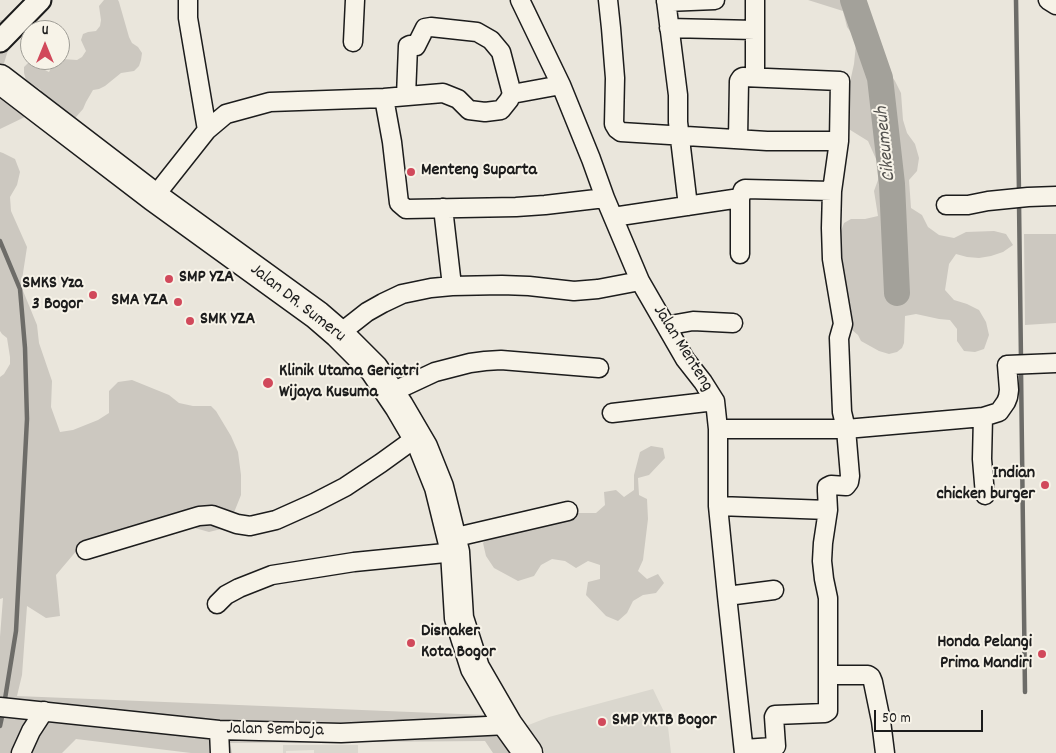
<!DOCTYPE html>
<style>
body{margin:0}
#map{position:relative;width:1056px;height:753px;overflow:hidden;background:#eae6dc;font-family:Dekko,sans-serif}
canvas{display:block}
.north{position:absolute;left:20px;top:20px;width:50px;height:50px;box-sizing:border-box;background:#f7f3e8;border:1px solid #9f9d96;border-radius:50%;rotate:0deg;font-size:14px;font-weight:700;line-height:20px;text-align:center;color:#1c1c1c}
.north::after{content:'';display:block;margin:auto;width:18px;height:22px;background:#d1495b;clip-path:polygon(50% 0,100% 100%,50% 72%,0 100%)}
.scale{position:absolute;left:874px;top:710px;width:109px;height:22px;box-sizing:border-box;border:2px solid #1c1c1c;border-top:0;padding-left:6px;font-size:15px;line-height:18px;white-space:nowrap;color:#1c1c1c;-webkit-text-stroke:4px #f7f3e8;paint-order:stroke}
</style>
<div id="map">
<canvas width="1056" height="753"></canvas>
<div class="north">U</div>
<div class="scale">50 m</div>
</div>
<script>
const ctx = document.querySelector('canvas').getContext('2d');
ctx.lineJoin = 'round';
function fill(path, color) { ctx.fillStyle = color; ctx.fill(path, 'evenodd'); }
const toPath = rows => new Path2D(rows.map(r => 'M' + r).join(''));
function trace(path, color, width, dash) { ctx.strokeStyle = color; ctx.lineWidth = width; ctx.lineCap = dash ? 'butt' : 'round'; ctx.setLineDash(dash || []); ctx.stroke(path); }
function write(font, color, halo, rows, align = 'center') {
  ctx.font = font + ' Dekko,sans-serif'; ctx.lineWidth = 4; ctx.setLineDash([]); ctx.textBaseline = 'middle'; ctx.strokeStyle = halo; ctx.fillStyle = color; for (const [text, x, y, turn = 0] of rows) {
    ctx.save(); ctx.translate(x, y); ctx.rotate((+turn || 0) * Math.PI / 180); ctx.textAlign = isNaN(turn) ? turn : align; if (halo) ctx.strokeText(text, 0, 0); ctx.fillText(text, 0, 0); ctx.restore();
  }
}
fill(toPath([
 [653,689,667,718,671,753,545,753,526,726,549,717],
 [283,745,358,745,358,753,314,753,314,750,286,751,286,753,283,753]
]), '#dad7ce');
fill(toPath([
 [104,0,118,0,119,2,129,37,132,43,138,47,142,53,141,60,139,66,134,71,121,73,105,86,99,89,93,90,86,102,83,109,76,117,70,118,42,96,41,90,26,80,24,73,24,67,29,62,36,60,41,63,43,69,49,72,52,66,56,62,62,59,77,60,82,57,86,51,81,40,83,34,88,32,96,31,100,26,101,20,99,6],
 [808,0,864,0,864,6,869,17,872,45,878,57,895,81,901,93,903,120,907,133,915,144,919,158,917,171,909,180,911,208,922,215,928,227,939,235,954,238,966,232,994,231,1006,234,1013,245,1003,252,991,256,979,258,967,257,956,254,949,264,945,290,954,300,967,304,979,310,986,322,989,335,984,349,975,352,964,351,957,341,957,329,950,320,939,319,916,314,905,316,904,343,902,348,897,352,889,354,879,351,861,341,858,335,852,330,848,322,838,239,844,223,851,219,865,219,878,216,874,191,878,180,880,168,868,141,847,128,848,91,854,64,856,44,853,35,847,27,843,11],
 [0,20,7,20,13,34,1,73,29,115,0,129],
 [0,152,3,153,15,159,20,172,17,185,10,197,11,211,27,247,21,286,37,325,39,343,52,381,51,407,60,432,73,430,98,420,109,413,109,391,118,382,132,380,169,395,179,403,193,406,211,406,216,411,231,436,238,452,241,475,241,495,231,520,221,529,209,532,195,528,174,519,78,549,56,575,60,616,46,618,27,606,22,675,17,696,485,715,512,753,493,753,485,741,230,743,232,753,191,753,76,739,62,753,0,753,0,637,3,598,0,599,0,377,4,374,10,364,10,357,7,338,2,334,0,331],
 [1024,234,1056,234,1056,323,1025,325],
 [651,446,663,448,665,458,649,475,638,478,639,495,647,499,648,519,643,560,638,571,647,579,658,574,664,583,656,593,643,595,633,601,627,613,618,621,606,616,586,595,588,582,600,579,600,565,588,561,576,568,565,561,552,559,541,565,534,576,518,581,494,568,486,556,483,543,492,534,578,513,596,513,605,505,604,492,616,490,624,497,634,490,634,475,640,452]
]), '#ccc8c0');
trace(toPath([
 [1016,0,1019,192],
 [1019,202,1021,361],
 [0,241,20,289,25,348,27,419,16,631,4,705],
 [1021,369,1025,692],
 [0,726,3,712]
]), '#6d6c68', 4.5);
trace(toPath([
 [853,0,880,78,892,184,897,293]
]), '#a3a19a', 26);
const minor = toPath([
 [520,0,561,85,591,159,605,198,640,281,685,359,703,382,715,401,718,429,718,506,727,596,744,753],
 [608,0,611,28,615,78,614,124,617,129,621,132,767,141,839,141],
 [666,0,678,95,678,122,688,206],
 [1048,0,1056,5],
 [666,2,715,0],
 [669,28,755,30],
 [353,42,355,0],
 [755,77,755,0],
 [406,96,408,46,410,45,416,46,425,28,431,27,477,32,491,40,501,52,512,94],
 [384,98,392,142,399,203,406,209,516,207,545,205,605,198],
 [207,130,226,114,270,102,384,98,443,93,458,99,469,110,485,112,501,110,509,100,512,94,561,85],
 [738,139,739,81,741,78,743,77,840,81,839,141,832,191,831,228,832,259,843,324,839,338,842,412,846,429,850,476,849,482,846,486,831,485,827,487,827,491,828,510,823,543,822,561,824,579,828,598,828,711,825,713,775,715,774,717,776,746,773,747,744,749],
 [154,197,207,130,188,18,188,0],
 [946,205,968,205,988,201,1028,197,1056,196],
 [443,208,452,286],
 [613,217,740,198],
 [740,254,740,198,743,190,745,189,832,191],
 [667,328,676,324,693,321,733,323],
 [339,334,367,312,383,303,402,294,431,288,452,286,502,285,529,286,574,291,598,289,640,281],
 [390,393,435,372,470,363,485,361,501,360,599,368],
 [612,413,715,401],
 [983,417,982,459,985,495],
 [718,429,846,429,983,417,999,412,1006,402,1008,397,1009,390,1007,365,1056,363],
 [718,506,828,510],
 [452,538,568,511],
 [86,550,199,516,212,515,237,524,250,526,276,520,314,503,345,487,381,463,417,437],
 [727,596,774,590],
 [217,604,226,595,239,588,272,575,354,562,455,552],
 [828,675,868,675,871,677,873,682,881,721,885,753],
 [0,707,219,730,341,733,508,725],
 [219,730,220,753],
 [21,753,31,731,44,711]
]);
const tertiary = toPath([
 [0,41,40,0]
]);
const primary = toPath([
 [0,79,154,197,317,315,339,334,374,369,399,406,423,447,439,487,455,552,459,618,475,668,508,725,528,753]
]);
trace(minor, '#1c1c1c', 21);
trace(tertiary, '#1c1c1c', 25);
trace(primary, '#1c1c1c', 31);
trace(minor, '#f7f3e8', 18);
trace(tertiary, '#f7f3e8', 21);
trace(primary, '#f7f3e8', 28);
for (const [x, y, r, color] of [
 [411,172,5,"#d1495b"],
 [169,279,5,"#d1495b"],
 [93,295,5,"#d1495b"],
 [178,302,5,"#d1495b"],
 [190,321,5,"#d1495b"],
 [268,383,6,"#d1495b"],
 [1045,485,5,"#d1495b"],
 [411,643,5,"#d1495b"],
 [1042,654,5,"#d1495b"],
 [602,722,5,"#d1495b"]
]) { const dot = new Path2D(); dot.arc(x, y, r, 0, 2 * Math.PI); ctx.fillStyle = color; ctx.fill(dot); trace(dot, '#f7f3e8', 2); }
write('bold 18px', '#1c1c1c', '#f7f3e8', [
 ["Menteng Suparta",421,172],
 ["SMP YZA",179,279],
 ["SMKS Yza",83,285,"right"],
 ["3 Bogor",83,306,"right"],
 ["SMA YZA",168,302,"right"],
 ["SMK YZA",200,321],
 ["Klinik Utama Geriatri",279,373],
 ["Wijaya Kusuma",279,394],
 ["Indian",1035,475,"right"],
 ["chicken burger",1035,496,"right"],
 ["Disnaker",421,633],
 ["Kota Bogor",421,654],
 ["Honda Pelangi",1032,644,"right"],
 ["Prima Mandiri",1032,665,"right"],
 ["SMP YKTB Bogor",612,722]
], 'left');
write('18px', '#1c1c1c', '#f7f3e8', [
 ["Jalan DR. Sumeru",297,304,38],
 ["Jalan Menteng",682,349,58],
 ["Jalan Semboja",275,731,1]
]);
write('italic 19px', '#52514e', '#f7f3e8', [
 ["Cikeumeuh",887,144,-96]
]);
</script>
